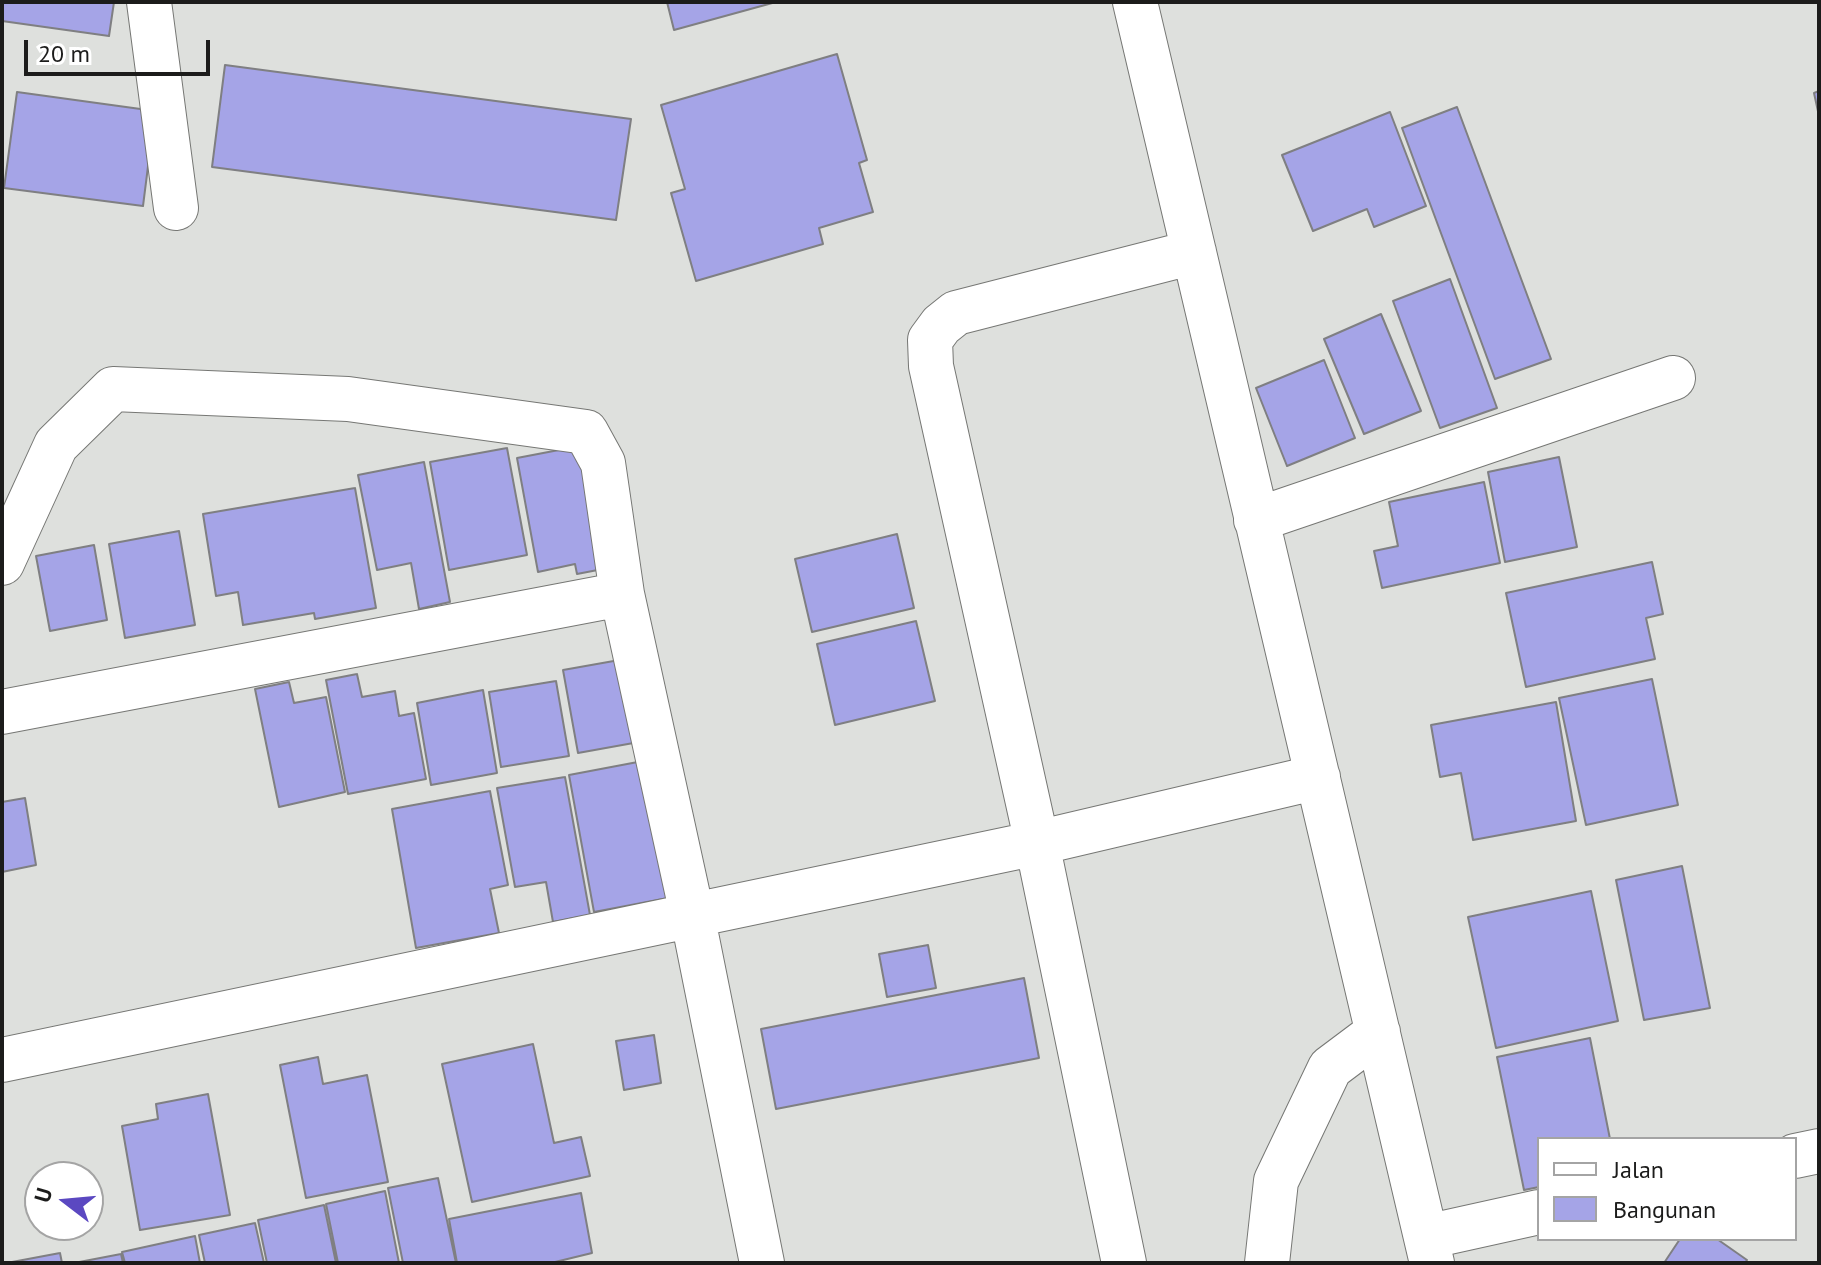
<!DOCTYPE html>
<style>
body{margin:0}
#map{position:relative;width:1821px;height:1265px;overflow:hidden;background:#dee0dd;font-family:"PT Sans",sans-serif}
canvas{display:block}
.frame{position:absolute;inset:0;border:4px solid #1c1c1b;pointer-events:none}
.legend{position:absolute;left:1537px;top:1137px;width:260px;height:104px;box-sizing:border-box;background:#fff;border:2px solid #a4a4a4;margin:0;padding:10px 14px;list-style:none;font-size:24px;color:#1c1c1b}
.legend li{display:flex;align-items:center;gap:16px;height:40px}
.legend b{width:40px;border:2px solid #a4a4a4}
.north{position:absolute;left:24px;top:1161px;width:80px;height:80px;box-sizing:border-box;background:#fff;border:2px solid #a4a4a4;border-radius:50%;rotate:286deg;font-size:22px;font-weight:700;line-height:32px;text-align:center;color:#1c1c1b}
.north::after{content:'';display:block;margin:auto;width:28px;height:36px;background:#5b48c1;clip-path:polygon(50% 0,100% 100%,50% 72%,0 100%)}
.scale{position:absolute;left:24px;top:40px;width:186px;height:36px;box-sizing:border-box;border:4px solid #1c1c1b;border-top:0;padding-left:10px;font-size:24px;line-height:28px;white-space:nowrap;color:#1c1c1b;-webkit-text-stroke:6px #fff;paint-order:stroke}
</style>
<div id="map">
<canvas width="1821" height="1265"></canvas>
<div class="frame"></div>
<ul class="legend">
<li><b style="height:10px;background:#fff"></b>Jalan</li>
<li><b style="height:22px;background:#a5a4e7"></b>Bangunan</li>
</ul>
<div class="north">U</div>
<div class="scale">20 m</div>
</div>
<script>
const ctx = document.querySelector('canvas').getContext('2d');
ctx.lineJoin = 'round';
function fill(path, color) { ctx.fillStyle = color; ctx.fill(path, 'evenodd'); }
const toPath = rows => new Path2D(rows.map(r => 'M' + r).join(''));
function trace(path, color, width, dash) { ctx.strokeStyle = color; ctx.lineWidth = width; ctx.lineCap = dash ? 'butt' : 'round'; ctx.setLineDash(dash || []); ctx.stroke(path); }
const building = toPath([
 [2,2,114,2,109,36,2,21,2,2],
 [667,2,776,2,674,30,667,2],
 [837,54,867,160,859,163,873,212,819,228,823,244,696,281,671,193,685,189,661,105,837,54],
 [225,65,631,119,616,220,212,167,225,65],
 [1819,91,1819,116,1814,93,1819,91],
 [17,92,155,111,143,206,4,188,17,92],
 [1457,107,1551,359,1495,379,1402,128,1457,107],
 [1390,112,1426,206,1374,227,1367,209,1313,231,1282,155,1390,112],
 [1450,279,1497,408,1440,428,1393,301,1450,279],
 [1381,314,1421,411,1364,434,1324,339,1381,314],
 [1324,360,1355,438,1287,466,1256,388,1324,360],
 [585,445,608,568,577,574,575,564,538,572,517,458,585,445],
 [507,448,527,555,449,570,430,462,507,448],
 [1559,457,1577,547,1505,562,1488,472,1559,457],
 [424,462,450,602,419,609,411,563,377,570,358,475,424,462],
 [1484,482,1500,563,1382,588,1374,551,1398,546,1389,502,1484,482],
 [355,488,376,608,315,619,314,613,243,625,238,592,216,596,203,514,355,488],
 [179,531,195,625,125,638,109,544,179,531],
 [897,534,914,608,812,632,795,559,897,534],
 [94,545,107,620,50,631,36,556,94,545],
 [1652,562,1663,614,1646,618,1655,659,1526,687,1506,593,1652,562],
 [916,621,935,701,835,725,817,644,916,621],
 [625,659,639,742,578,753,563,670,625,659],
 [357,674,362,697,395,691,399,716,414,713,426,779,348,794,326,680,357,674],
 [1652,679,1678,805,1586,825,1559,698,1652,679],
 [556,681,569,756,501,767,489,692,556,681],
 [289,682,294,703,326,697,345,792,279,807,255,689,289,682],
 [483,690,497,773,431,785,417,703,483,690],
 [1556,702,1576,821,1473,840,1461,773,1440,777,1431,725,1556,702],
 [643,761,668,898,594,912,569,775,643,761],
 [565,777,590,915,553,922,546,882,515,887,497,788,565,777],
 [490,791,508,885,490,889,499,933,416,948,392,809,490,791],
 [25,798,36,865,2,872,2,802,25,798],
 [1682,866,1710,1008,1644,1020,1616,880,1682,866],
 [1591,891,1618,1021,1496,1048,1468,917,1591,891],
 [928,945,936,988,887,997,879,954,928,945],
 [1024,978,1039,1058,776,1109,761,1029,1024,978],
 [654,1035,661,1083,624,1090,616,1041,654,1035],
 [1590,1038,1610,1139,1539,1139,1539,1187,1524,1190,1497,1057,1590,1038],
 [533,1044,554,1143,581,1137,590,1176,472,1202,442,1064,533,1044],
 [318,1057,323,1084,367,1075,388,1182,306,1198,280,1065,318,1057],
 [208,1094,230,1215,140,1230,122,1126,158,1119,156,1104,208,1094],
 [438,1178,456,1263,403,1263,388,1188,438,1178],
 [385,1191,399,1263,338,1263,326,1204,385,1191],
 [581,1193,592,1253,551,1263,457,1263,449,1219,581,1193],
 [324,1205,336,1263,267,1263,258,1220,324,1205],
 [255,1223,264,1263,205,1263,199,1235,255,1223],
 [195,1236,200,1263,125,1263,122,1252,195,1236],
 [1680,1239,1717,1239,1747,1260,1745,1263,1664,1263,1680,1239],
 [60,1253,62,1263,13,1263,12,1262,60,1253],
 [121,1254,123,1263,74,1263,121,1254]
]);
fill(building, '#a5a4e7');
trace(building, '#7f7f82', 2);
const minor = toPath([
 [149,2,176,208],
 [1135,2,1432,1263],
 [1256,520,1673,378],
 [2,563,56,445,113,389,348,399,586,432,603,463,622,594,692,914,762,1263],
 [2,712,622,594],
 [2,1060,1037,843,1318,777],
 [1795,1156,1819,1151],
 [1426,1237,1539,1212],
 [1124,1263,1037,843,931,366,930,340,941,325,956,313,1194,252],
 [1267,1263,1276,1181,1330,1068,1378,1032]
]);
trace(minor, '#767774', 46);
trace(minor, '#fff', 44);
</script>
